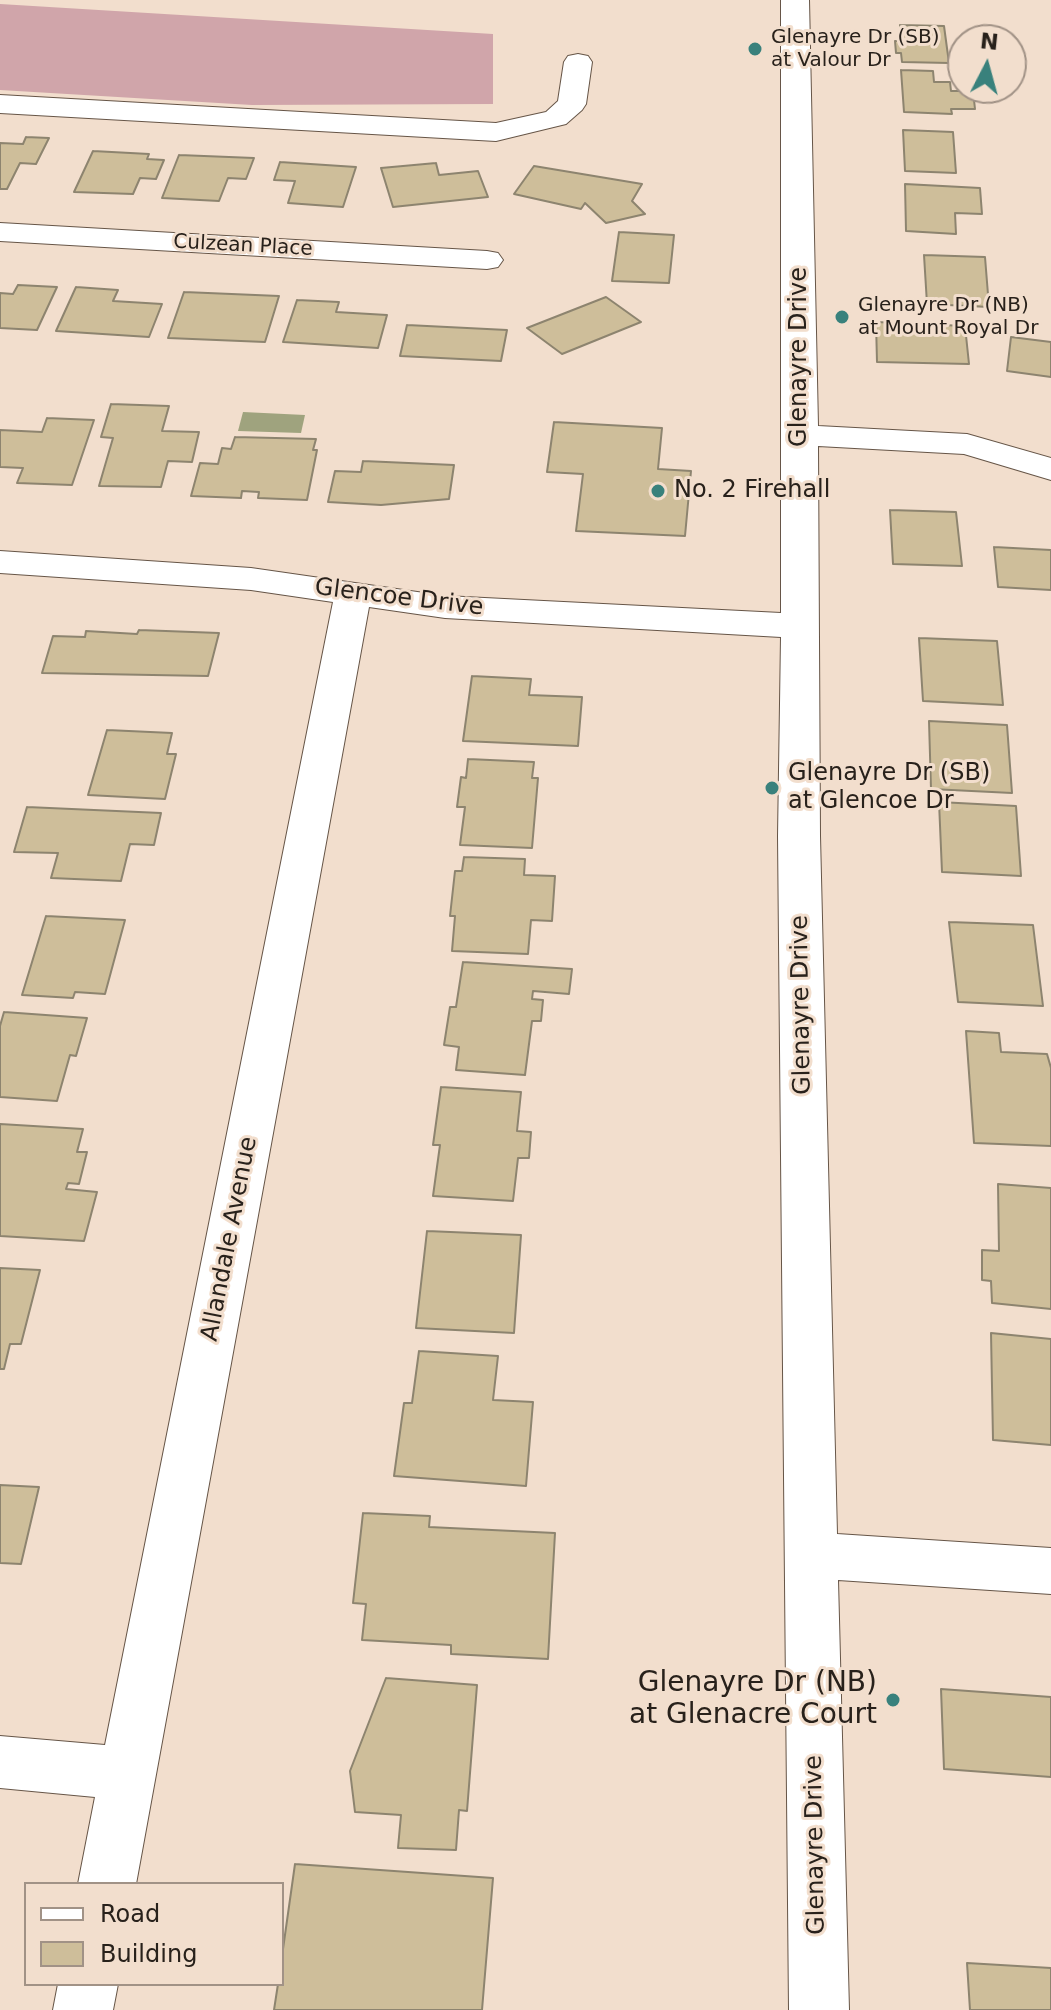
<!DOCTYPE html>
<style>
body{margin:0}
#map{position:relative;width:1051px;height:2010px;overflow:hidden;background:#f2decd;font-family:"DejaVu Sans",sans-serif}
canvas{display:block}
.legend{position:absolute;left:24px;top:1882px;width:260px;height:104px;box-sizing:border-box;background:#f2decd;border:2px solid #a19286;margin:0;padding:10px 14px;list-style:none;font-size:24px;color:#28211b}
.legend li{display:flex;align-items:center;gap:16px;height:40px}
.legend b{width:40px;border:2px solid #a19286}
.north{position:absolute;left:947px;top:24px;width:80px;height:80px;box-sizing:border-box;background:#f2decd;border:2px solid #a19286;border-radius:50%;rotate:6deg;font-size:22px;font-weight:700;line-height:32px;text-align:center;color:#28211b}
.north::after{content:'';display:block;margin:auto;width:28px;height:36px;background:#39817c;clip-path:polygon(50% 0,100% 100%,50% 72%,0 100%)}
</style>
<div id="map">
<canvas width="1051" height="2010"></canvas>
<ul class="legend">
<li><b style="height:10px;background:#fff"></b>Road</li>
<li><b style="height:22px;background:#cebe9a"></b>Building</li>
</ul>
<div class="north">N</div>
</div>
<script>
const ctx = document.querySelector('canvas').getContext('2d');
ctx.lineJoin = 'round';
function fill(path, color) { ctx.fillStyle = color; ctx.fill(path, 'evenodd'); }
const toPath = rows => new Path2D(rows.map(r => 'M' + r).join(''));
function trace(path, color, width, dash) { ctx.strokeStyle = color; ctx.lineWidth = width; ctx.lineCap = dash ? 'butt' : 'round'; ctx.setLineDash(dash || []); ctx.stroke(path); }
function write(font, color, halo, rows, align = 'center') {
  ctx.font = font + ' "DejaVu Sans",sans-serif'; ctx.lineWidth = 6; ctx.setLineDash([]); ctx.textBaseline = 'middle'; ctx.strokeStyle = halo; ctx.fillStyle = color; for (const [text, x, y, turn = 0] of rows) {
    ctx.save(); ctx.translate(x, y); ctx.rotate((+turn || 0) * Math.PI / 180); ctx.textAlign = isNaN(turn) ? turn : align; if (halo) ctx.strokeText(text, 0, 0); ctx.fillText(text, 0, 0); ctx.restore();
  }
}
fill(toPath([
 [0,4,493,34,493,104,252,105,0,90]
]), '#d0a5aa');
fill(toPath([
 [243,412,305,415,301,433,238,431]
]), '#9fa37e');
const building = toPath([
 [900,25,944,26,949,63,902,62,901,53,896,53,895,41,901,41,900,25],
 [901,70,933,71,934,82,950,82,951,91,973,91,975,109,951,109,952,114,904,112,901,70],
 [903,130,953,132,956,173,905,171,903,130],
 [26,137,49,138,36,164,20,163,7,189,0,189,0,143,23,144,26,137],
 [93,151,149,154,147,159,164,160,156,179,140,178,133,194,74,192,93,151],
 [179,155,254,158,246,179,228,178,219,201,162,198,179,155],
 [280,162,356,167,343,207,288,203,295,181,274,180,280,162],
 [436,163,439,175,478,171,488,197,393,207,381,168,436,163],
 [534,166,642,184,632,201,645,214,606,223,585,203,581,209,514,194,534,166],
 [905,184,980,188,982,214,955,213,956,234,906,231,905,184],
 [619,232,674,235,669,283,612,281,619,232],
 [924,255,985,257,989,307,927,304,924,255],
 [18,285,57,287,37,330,0,328,0,293,13,294,18,285],
 [76,287,118,290,113,301,162,304,149,337,56,331,76,287],
 [184,292,279,296,265,342,168,338,184,292],
 [606,297,641,322,562,354,527,328,606,297],
 [297,300,339,302,336,312,387,315,378,348,283,342,297,300],
 [876,322,965,326,969,364,877,362,876,322],
 [407,325,507,330,501,361,400,356,407,325],
 [1011,337,1051,342,1051,377,1007,371,1011,337],
 [111,404,169,406,162,431,199,432,192,462,168,461,161,487,99,486,113,438,101,437,111,404],
 [47,418,94,420,72,485,17,483,23,468,0,467,0,430,42,432,47,418],
 [554,422,662,428,658,469,691,471,685,536,576,531,583,474,547,472,554,422],
 [235,437,316,439,313,450,317,450,307,500,258,498,259,492,242,491,241,498,191,496,200,463,218,464,222,448,231,449,235,437],
 [363,461,454,465,449,499,381,505,328,502,335,471,361,472,363,461],
 [890,510,956,512,962,566,893,564,890,510],
 [994,547,1051,550,1051,590,998,587,994,547],
 [139,630,219,633,208,676,42,673,53,636,85,637,86,631,137,634,139,630],
 [919,638,997,641,1003,705,923,701,919,638],
 [472,676,531,679,529,695,582,697,578,746,463,741,472,676],
 [929,721,1007,725,1012,793,931,789,929,721],
 [107,730,172,733,167,754,176,754,165,799,88,795,107,730],
 [468,759,534,762,532,778,538,778,532,848,460,845,465,807,457,807,461,777,466,778,468,759],
 [939,802,1016,806,1021,876,942,872,939,802],
 [27,807,161,813,154,845,130,844,121,881,51,878,58,853,14,852,27,807],
 [464,857,525,859,524,875,555,876,552,921,531,920,528,954,452,951,455,916,450,916,455,871,462,871,464,857],
 [46,916,125,920,105,994,75,992,73,998,22,995,46,916],
 [949,922,1033,925,1043,1006,958,1002,949,922],
 [463,962,572,969,569,994,533,991,532,999,543,1000,541,1021,532,1021,525,1075,456,1070,459,1047,444,1045,450,1007,456,1007,463,962],
 [4,1012,87,1018,76,1056,70,1055,57,1101,0,1097,0,1026,4,1012],
 [966,1031,999,1033,1001,1052,1047,1054,1051,1068,1051,1146,974,1143,966,1031],
 [441,1087,521,1092,517,1131,531,1132,529,1158,518,1158,513,1201,433,1196,440,1145,433,1145,441,1087],
 [0,1124,83,1129,77,1152,87,1152,79,1184,68,1183,66,1189,97,1192,84,1241,0,1236,0,1124],
 [998,1184,1051,1188,1051,1309,992,1303,991,1281,982,1280,982,1250,999,1251,998,1184],
 [427,1231,521,1235,514,1333,416,1328,427,1231],
 [0,1268,40,1270,21,1344,10,1344,4,1369,0,1369,0,1268],
 [991,1333,1051,1339,1051,1445,993,1440,991,1333],
 [419,1351,498,1356,493,1400,533,1402,526,1486,394,1476,404,1403,412,1403,419,1351],
 [0,1485,39,1487,21,1564,0,1563,0,1485],
 [363,1513,430,1516,429,1527,555,1533,548,1659,451,1654,451,1645,362,1640,366,1604,353,1603,363,1513],
 [386,1678,477,1685,467,1811,459,1810,456,1850,398,1848,401,1815,355,1812,350,1771,386,1678],
 [941,1689,1051,1697,1051,1777,944,1769,941,1689],
 [295,1864,493,1878,482,2010,274,2010,278,1984,282,1984,282,1956,295,1864],
 [967,1963,1051,1968,1051,2010,970,2010,967,1963]
]);
fill(building, '#cebe9a');
trace(building, '#8d846f', 2);
const minor = toPath([
 [781,0,809,0,818,426,967,434,1051,458,1051,480,964,454,818,446,820,836,837,1534,1051,1548,1051,1594,838,1580,849,2010,789,2010,778,836,781,637,445,618,369,607,136,1884,78,1884,95,1797,0,1788,0,1736,105,1745,333,602,251,590,0,573,0,551,251,568,445,596,781,613,781,0],
 [578,54,588,56,592,62,586,104,582,110,566,124,496,141,0,113,0,95,496,123,546,112,558,101,564,62,568,56,578,54],
 [0,223,487,251,498,253,503,260,498,267,487,269,0,241,0,223],
 [58,1984,118,1984,113,2010,53,2010,58,1984]
]);
trace(minor, '#665547', 2);
fill(minor, '#fff');
for (const [x, y, r, color] of [
 [755,49,8,"#39817c"],
 [842,317,8,"#39817c"],
 [658,491,8,"#39817c"],
 [772,788,8,"#39817c"],
 [893,1700,8,"#39817c"]
]) { const dot = new Path2D(); dot.arc(x, y, r, 0, 2 * Math.PI); ctx.fillStyle = color; ctx.fill(dot); trace(dot, '#f2decd', 3); }
write('20px', '#28211b', '#f2decd', [
 ["Glenayre Dr (SB)",771,38],
 ["at Valour Dr",771,61],
 ["Glenayre Dr (NB)",858,306],
 ["at Mount Royal Dr",858,329]
], 'left');
write('20px', '#28211b', '#f2decd', [
 ["Culzean Place",243,246,3]
]);
write('24px', '#28211b', '#f2decd', [
 ["Glenayre Drive",800,357,-90],
 ["Glencoe Drive",399,598,7],
 ["Glenayre Drive",802,1005,-91],
 ["Allandale Avenue",230,1239,-79],
 ["Glenayre Drive",816,1845,-91]
]);
write('24px', '#28211b', '#f2decd', [
 ["No. 2 Firehall",674,491],
 ["Glenayre Dr (SB)",788,774],
 ["at Glencoe Dr",788,802]
], 'left');
write('28px', '#28211b', '#f2decd', [
 ["Glenayre Dr (NB)",877,1684],
 ["at Glenacre Court",877,1716]
], 'right');
</script>
